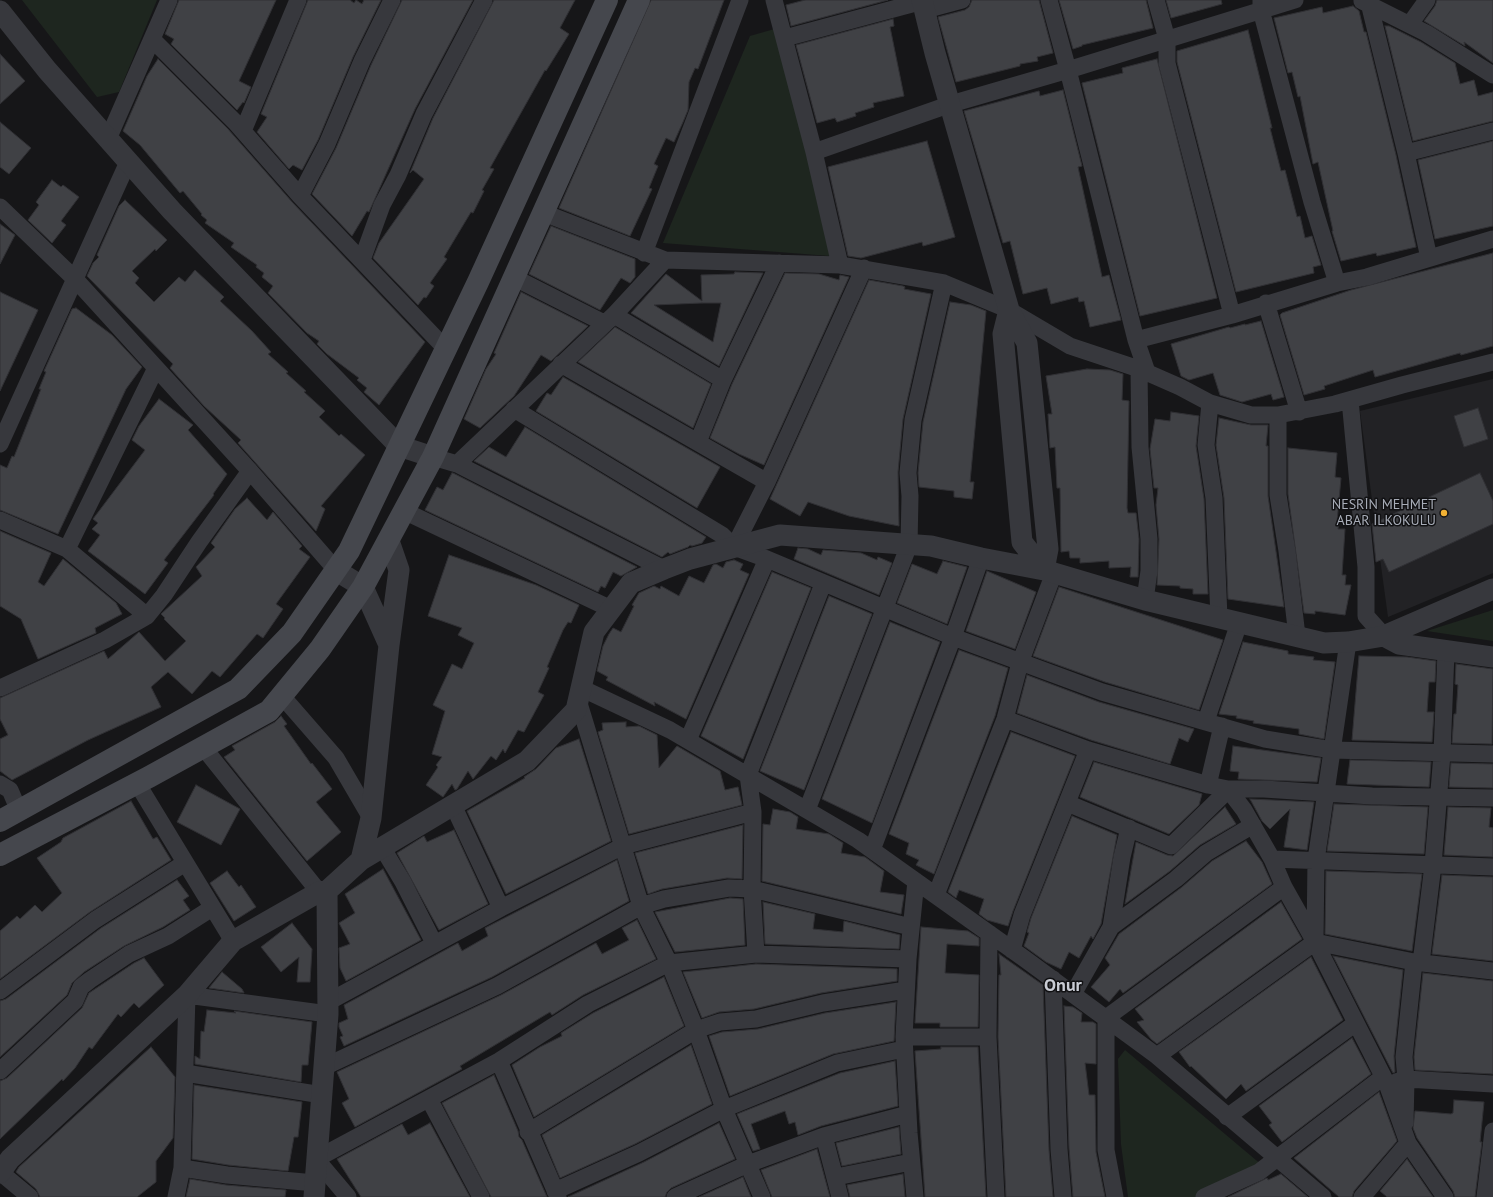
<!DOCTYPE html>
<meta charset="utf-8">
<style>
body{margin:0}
canvas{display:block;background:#161618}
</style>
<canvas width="1493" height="1197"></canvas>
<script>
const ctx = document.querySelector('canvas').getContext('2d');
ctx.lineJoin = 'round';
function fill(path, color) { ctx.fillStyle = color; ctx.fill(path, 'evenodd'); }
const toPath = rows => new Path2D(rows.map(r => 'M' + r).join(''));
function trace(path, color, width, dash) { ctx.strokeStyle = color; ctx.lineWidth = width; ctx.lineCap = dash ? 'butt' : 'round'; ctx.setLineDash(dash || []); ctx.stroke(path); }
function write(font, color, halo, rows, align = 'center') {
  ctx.font = font + ' "PT Sans",sans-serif'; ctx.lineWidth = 3; ctx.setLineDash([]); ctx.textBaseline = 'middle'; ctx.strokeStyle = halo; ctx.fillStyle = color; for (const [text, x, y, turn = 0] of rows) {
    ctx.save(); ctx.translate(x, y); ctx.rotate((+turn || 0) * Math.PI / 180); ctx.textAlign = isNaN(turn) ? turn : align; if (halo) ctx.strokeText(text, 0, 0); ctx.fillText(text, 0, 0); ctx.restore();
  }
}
fill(toPath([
 [1493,379,1493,573,1388,617,1360,411]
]), '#222225');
fill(toPath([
 [22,0,157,0,119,92,97,97],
 [778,28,830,256,663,243,750,36],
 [1493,610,1493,641,1427,631],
 [1125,1050,1263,1166,1196,1197,1128,1197,1121,1144,1118,1059]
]), '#1e261f');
const building = toPath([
 [179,0,276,0,239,81,251,87,244,103,243,102,237,110,171,44,174,39,165,34,179,0],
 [308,0,350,0,354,3,356,0,362,4,364,0,381,0,353,57,318,140,302,170,293,165,289,169,257,132,267,117,261,114,308,0],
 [402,0,473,0,415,109,369,212,367,211,352,236,312,194,336,148,371,65,402,0],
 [494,0,575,0,560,28,569,34,546,71,545,70,490,168,494,169,482,190,484,191,473,213,471,212,444,257,447,259,430,283,434,286,426,298,424,297,418,305,373,258,379,243,424,179,413,170,410,173,433,118,494,0],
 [651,0,724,0,698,69,695,68,689,82,688,110,683,122,674,142,666,138,654,164,658,166,649,188,652,189,630,236,559,208,651,0],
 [805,0,888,0,791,26,786,5,805,0],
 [972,0,1039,0,1053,53,1037,57,1038,61,1020,64,1020,66,956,82,938,17,965,10,969,7,972,0],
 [1059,0,1146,0,1153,28,1082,45,1082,46,1073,49,1059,0],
 [1166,0,1221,0,1222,4,1171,18,1166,0],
 [1437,0,1493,0,1493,63,1464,42,1465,46,1424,21,1435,6,1437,0],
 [1353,6,1359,11,1364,32,1366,32,1396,155,1416,247,1377,256,1376,253,1341,261,1332,231,1333,231,1318,162,1313,164,1300,96,1298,97,1292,72,1288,73,1274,18,1322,7,1323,13,1353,6],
 [893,19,894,26,890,27,904,96,873,103,874,107,855,113,856,116,837,122,835,118,817,123,796,45,893,19],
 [1385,26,1389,26,1421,42,1455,63,1460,84,1474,80,1478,96,1493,92,1493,121,1413,141,1385,26],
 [1248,30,1272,128,1270,128,1281,171,1285,170,1297,217,1300,216,1305,238,1312,236,1321,265,1313,267,1314,273,1236,292,1177,62,1177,51,1248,30],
 [0,54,25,81,0,104,0,54],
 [158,59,228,129,293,203,425,342,379,405,364,392,367,388,357,380,359,378,327,354,317,344,319,341,307,333,268,293,273,286,262,277,264,273,256,267,257,265,231,247,234,243,205,223,207,220,201,215,202,214,183,191,180,193,140,145,123,131,147,76,158,59],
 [1157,59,1217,298,1140,316,1082,83,1123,73,1122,68,1157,59],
 [1063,90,1082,166,1078,167,1102,277,1109,275,1121,320,1090,327,1084,301,1079,302,1078,297,1051,304,1047,288,1023,294,1010,241,1003,243,964,111,1039,91,1040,96,1063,90],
 [0,122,31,148,9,174,0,167,0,122],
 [927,141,955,237,923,246,922,242,861,258,848,256,828,167,927,141],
 [1493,141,1493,226,1435,239,1418,160,1493,141],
 [52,180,61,187,63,185,79,197,61,221,66,225,52,243,28,220,39,205,36,202,52,180],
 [125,200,167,240,156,251,155,249,132,271,139,278,135,283,154,302,179,277,185,282,195,270,224,297,220,301,252,331,271,352,268,354,288,372,286,373,306,391,304,392,325,411,319,417,339,436,341,434,365,455,321,506,325,509,316,531,238,443,241,440,204,406,170,368,173,364,87,276,93,263,99,257,97,255,119,206,125,200],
 [0,224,15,235,0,264,0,224],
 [551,226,635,259,635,277,630,283,621,278,600,310,529,274,551,226],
 [1493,253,1493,346,1461,355,1460,353,1375,377,1373,370,1324,386,1325,389,1304,395,1280,315,1282,313,1351,290,1493,253],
 [735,272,763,273,719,366,631,313,666,274,702,301,701,275,734,274,735,272],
 [702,303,721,303,713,342,654,305,702,303],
 [785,273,819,274,839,280,840,275,849,277,764,465,739,454,710,438,732,384,785,273],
 [869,280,903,286,905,287,904,289,931,294,903,419,898,472,899,526,849,516,808,502,800,516,770,499,869,280],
 [0,292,38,310,0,391,0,292],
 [521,292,588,326,551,361,541,355,514,396,480,428,464,419,486,369,496,354,494,353,521,292],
 [950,302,971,305,986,311,970,482,974,482,972,499,954,497,954,491,919,487,918,473,923,422,950,302],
 [76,308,112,335,142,367,126,389,58,534,0,510,0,465,7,468,12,456,14,457,41,389,39,389,46,372,44,371,72,309,76,308],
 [1261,321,1284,397,1273,400,1271,394,1242,402,1220,395,1213,373,1189,380,1181,376,1171,344,1229,327,1230,328,1245,324,1245,325,1261,321],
 [615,327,711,384,693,428,578,362,615,327],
 [1087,369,1110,370,1123,374,1122,400,1129,401,1127,508,1128,513,1136,513,1139,539,1138,577,1130,577,1131,567,1109,568,1109,561,1080,563,1080,558,1070,558,1069,551,1061,552,1060,488,1057,488,1055,447,1050,448,1048,414,1052,414,1046,376,1087,369],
 [563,377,720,467,697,508,536,411,547,393,551,395,563,377],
 [159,399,193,425,188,430,227,474,213,494,214,495,164,560,168,563,145,594,88,551,100,535,92,529,98,523,93,519,145,450,132,440,139,426,159,399],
 [1478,408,1488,439,1464,447,1454,416,1478,408],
 [1171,412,1199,416,1196,446,1204,499,1208,594,1193,594,1193,589,1180,588,1180,586,1157,585,1159,539,1156,505,1158,488,1154,488,1150,449,1155,419,1170,421,1171,412],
 [1219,418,1251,425,1268,425,1266,446,1268,446,1268,496,1284,607,1228,599,1224,498,1216,445,1219,418],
 [525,427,706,537,702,543,692,546,690,545,688,547,670,554,668,552,662,557,474,461,489,447,506,457,525,427],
 [1288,448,1337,453,1335,477,1341,478,1337,522,1339,522,1338,529,1345,529,1342,575,1346,575,1345,585,1351,585,1345,615,1315,611,1315,614,1304,613,1288,494,1288,448],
 [452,473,453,473,637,567,621,576,613,572,605,588,601,586,598,592,425,510,437,487,443,490,452,473],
 [1480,473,1493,501,1493,524,1389,572,1383,559,1376,562,1372,524,1480,473],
 [247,498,267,520,273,512,302,546,299,549,310,557,276,604,283,609,263,638,257,634,220,677,212,671,192,694,168,672,151,687,161,707,88,740,12,780,0,771,0,739,8,735,0,719,0,698,104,651,108,659,139,632,165,661,186,641,164,619,165,618,161,614,202,576,196,567,215,547,211,543,235,509,247,498],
 [0,531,51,553,38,582,44,586,63,559,116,603,122,614,95,628,96,633,38,659,21,619,0,606,0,531],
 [798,548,808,549,821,555,823,550,861,553,877,560,878,557,892,563,879,595,794,559,798,548],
 [449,555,536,585,579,605,571,623,568,622,563,630,547,667,549,668,538,692,544,695,524,732,518,730,505,753,503,749,496,760,491,756,473,779,468,771,457,789,455,790,452,784,443,797,426,785,438,767,436,765,442,757,432,754,445,711,433,705,452,664,462,669,474,643,458,635,462,628,428,616,449,555],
 [734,560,743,564,740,570,749,574,686,719,654,702,655,706,606,680,608,677,597,671,603,646,609,634,613,628,621,632,634,606,632,605,639,593,654,586,660,589,661,586,679,596,689,576,704,583,713,565,716,564,723,568,726,562,734,560],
 [943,561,967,567,947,624,897,603,912,564,937,574,943,561],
 [987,571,1036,592,1015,649,966,631,987,571],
 [772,572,811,588,743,759,701,736,772,572],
 [1059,587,1223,640,1199,710,1105,682,1033,656,1059,587],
 [829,596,872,614,804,790,760,771,829,596],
 [890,622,940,642,872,823,822,799,890,622],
 [1243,642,1288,651,1288,654,1314,657,1313,660,1335,662,1324,739,1299,734,1299,729,1253,723,1254,721,1236,718,1237,716,1219,714,1243,642],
 [959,650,1008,668,995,716,934,874,916,865,919,860,906,854,909,843,889,834,959,650],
 [1359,656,1407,657,1436,661,1435,682,1429,682,1427,712,1434,712,1432,742,1352,740,1359,656],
 [1456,664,1493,669,1492,744,1452,743,1454,714,1456,714,1458,685,1455,684,1456,664],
 [1027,675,1099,702,1194,729,1188,742,1179,738,1170,764,1091,740,1017,713,1027,675],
 [281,716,287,724,284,726,311,764,312,763,332,789,316,802,341,832,307,861,224,757,235,750,232,746,275,722,281,716],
 [626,722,626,727,639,726,657,735,659,768,677,746,720,771,725,790,738,787,742,805,629,834,598,732,603,730,602,723,626,722],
 [1011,732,1075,756,1013,911,1008,926,987,920,979,914,984,899,959,890,956,898,948,892,1011,732],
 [579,739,611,841,506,894,467,811,525,778,524,777,536,769,556,748,579,739],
 [1233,746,1321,758,1317,782,1238,779,1239,772,1230,771,1233,746],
 [1350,760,1431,762,1429,787,1347,784,1350,760],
 [1094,762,1202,794,1199,805,1169,834,1080,797,1094,762],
 [1451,763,1493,764,1493,788,1449,787,1451,763],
 [196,785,240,809,221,845,177,822,196,785],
 [1250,799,1314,802,1307,850,1284,847,1290,809,1270,829,1262,821,1250,799],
 [131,801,153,839,157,837,171,860,90,912,0,979,0,931,17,916,20,919,35,905,42,912,62,893,37,858,61,842,63,838,131,801],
 [1334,804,1428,807,1424,854,1327,851,1334,804],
 [1225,807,1236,824,1200,845,1170,871,1125,904,1136,842,1167,855,1173,856,1225,807],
 [1448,807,1491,808,1489,827,1493,828,1493,857,1444,855,1448,807],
 [773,809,790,812,798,817,796,829,829,834,843,843,841,853,865,857,884,871,880,892,904,895,901,914,762,881,763,824,770,825,773,809],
 [1072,816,1117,835,1101,924,1093,939,1091,936,1079,958,1069,952,1061,969,1046,962,1024,946,1029,933,1027,932,1031,918,1072,816],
 [743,825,742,879,727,878,662,889,648,894,635,853,743,825],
 [454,830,488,904,439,930,397,853,424,836,427,842,454,830],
 [1246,841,1262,862,1272,884,1123,993,1120,989,1109,1002,1091,987,1110,965,1105,958,1119,934,1182,887,1212,861,1246,841],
 [617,860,629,901,492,977,344,1046,340,1037,343,1036,339,1027,339,1023,348,1019,344,1005,458,943,462,951,488,936,485,928,617,860],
 [383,869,421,940,346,981,340,968,339,948,350,944,339,923,355,913,345,894,383,869],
 [227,871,239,887,241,885,256,907,234,921,210,883,227,871],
 [1326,871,1422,874,1412,951,1325,934,1326,871],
 [1442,875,1493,877,1493,961,1432,954,1442,875],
 [177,880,189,896,183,900,190,910,163,927,124,946,84,972,72,983,67,995,0,1057,0,1001,6,999,101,928,177,880],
 [730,898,743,899,745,945,675,952,655,912,730,898],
 [763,902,815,914,813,929,843,932,844,921,900,935,899,949,765,944,763,902],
 [1281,902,1302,939,1157,1044,1151,1039,1137,1022,1144,1020,1135,1009,1281,902],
 [637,920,656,959,583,995,552,1015,550,1012,460,1066,462,1069,355,1127,342,1103,349,1099,337,1072,501,995,596,943,602,954,629,940,622,928,637,920],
 [292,923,312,949,310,982,297,982,299,957,281,972,261,947,292,923],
 [921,927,968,931,979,938,979,946,947,944,945,973,979,975,978,1027,940,1027,940,1023,915,1023,921,927],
 [999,954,1043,985,1049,1150,1053,1197,1006,1197,998,1037,999,975,1001,975,999,954],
 [1333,956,1403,970,1394,1056,1395,1072,1393,1073,1333,956],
 [1311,957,1343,1020,1246,1091,1241,1084,1226,1099,1191,1066,1190,1067,1179,1052,1311,957],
 [144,958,164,985,139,1008,134,1003,121,1017,118,1014,92,1049,89,1047,75,1068,63,1081,62,1079,0,1139,0,1081,7,1078,82,1008,89,993,134,963,144,958],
 [756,964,897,969,897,981,821,993,754,1009,719,1012,702,1018,683,972,756,964],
 [222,972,242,989,244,993,209,988,222,972],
 [1423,973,1493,981,1493,1074,1415,1070,1414,1057,1423,973],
 [664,977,684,1026,534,1117,512,1065,540,1047,562,1036,561,1033,593,1013,664,977],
 [896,1002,894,1041,833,1054,730,1096,709,1036,722,1032,758,1029,825,1013,896,1002],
 [1064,1006,1073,1007,1082,1013,1081,1022,1093,1022,1096,1024,1096,1064,1085,1063,1089,1095,1095,1095,1096,1152,1105,1197,1073,1197,1069,1148,1064,1006],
 [207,1010,236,1013,234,1011,312,1022,308,1065,302,1065,301,1082,195,1064,195,1056,200,1059,201,1031,204,1032,207,1010],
 [1352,1038,1371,1074,1282,1142,1269,1125,1272,1123,1259,1106,1352,1038],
 [691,1045,712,1104,635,1144,560,1178,542,1135,691,1045],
 [151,1047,175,1077,173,1138,156,1161,156,1182,137,1197,40,1197,36,1189,16,1172,19,1167,151,1047],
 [941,1047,978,1047,986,1197,925,1197,915,1051,941,1049,941,1047],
 [895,1061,898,1106,821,1126,798,1135,795,1122,789,1124,785,1111,751,1124,760,1149,753,1151,737,1114,840,1073,895,1061],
 [494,1075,518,1131,519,1137,522,1140,547,1197,491,1197,442,1103,494,1075],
 [194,1085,302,1102,298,1137,294,1137,288,1171,228,1165,192,1159,194,1085],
 [1379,1092,1397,1141,1354,1191,1352,1197,1339,1197,1294,1158,1379,1092],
 [1454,1100,1484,1102,1480,1142,1482,1142,1475,1197,1455,1197,1453,1191,1417,1138,1413,1128,1415,1111,1451,1114,1453,1113,1454,1100],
 [430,1123,470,1197,361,1197,337,1159,402,1124,408,1135,430,1123],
 [719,1123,735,1159,671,1188,667,1192,665,1197,568,1197,644,1162,719,1123],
 [899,1127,901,1154,842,1166,836,1143,899,1127],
 [817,1149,830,1197,772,1197,761,1170,817,1149],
 [1407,1159,1433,1197,1387,1197,1380,1191,1407,1159],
 [903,1174,905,1197,850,1197,847,1185,903,1174],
 [1281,1174,1308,1197,1228,1197,1267,1178,1268,1180,1281,1174],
 [743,1177,751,1197,699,1197,743,1177],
 [190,1179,226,1185,286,1190,285,1197,186,1197,190,1179]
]);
fill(building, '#404145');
trace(building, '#303034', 1);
trace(toPath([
 [774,0,814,152,840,265],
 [1049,0,1068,70,1136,340,1147,372],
 [1156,0,1167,39,1167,63,1232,315],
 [1261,0,1261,10,1312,202,1337,283],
 [1362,1,1426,33,1493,75],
 [1369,3,1406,153,1429,258],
 [925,10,962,0],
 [1410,24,1427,0],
 [785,38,923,1],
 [152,39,235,122,300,196,446,349],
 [243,131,298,0],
 [108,139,169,0],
 [814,152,951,104,1068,70,1295,0],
 [1406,153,1493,131],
 [300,196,327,144,362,61,392,0],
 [0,207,75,279,250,471,337,571],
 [544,213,665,260,840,265,944,283,1009,310,1070,346,1139,369,1180,387,1210,403,1251,415,1278,415,1335,404,1402,385,1493,362],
 [644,253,740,0],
 [362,260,382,205,398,175,424,114,484,0],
 [513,277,604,323],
 [1266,303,1299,412],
 [614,315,723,380],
 [1136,340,1232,315,1337,283,1367,277,1493,239],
 [561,364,767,482],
 [1139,369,1140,447,1149,539,1149,571,1145,600],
 [1350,400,1366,567,1366,616,1384,636],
 [1210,403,1206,445,1214,498,1219,618],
 [514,409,722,535,734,547,767,559,953,637,1102,692,1265,739,1332,750,1493,754],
 [1278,415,1278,495,1287,551,1297,636],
 [698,442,723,380,779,263],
 [0,444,128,162],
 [433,457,457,464,614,315,665,260],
 [457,464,664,569],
 [404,511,611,609],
 [0,520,67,549,147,616],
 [734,547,767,482,864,268],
 [67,549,156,368],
 [0,688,105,640,147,616,164,595,199,542,250,471],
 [581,688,670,730,858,840,1025,959,1157,1056,1323,1197],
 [282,696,336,758,371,818],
 [578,700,641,906,669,963,696,1030,724,1109,762,1197],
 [1005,719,1088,750,1208,785],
 [1206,721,1239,623],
 [1222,726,1208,785,1228,789,1244,810,1272,859,1284,887,1315,942,1387,1084,1408,1143,1445,1197],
 [688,740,767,559],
 [203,747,319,892],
 [137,783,233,941],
 [0,784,10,790,19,811],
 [1228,789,1264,789,1372,796,1493,798],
 [1067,803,1171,846,1228,790],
 [453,805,501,908],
 [807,810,909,545,910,496,908,473,913,420,944,283],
 [382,847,403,882,434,943],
 [872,850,953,637,981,558],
 [1272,859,1493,867],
 [936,895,1005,719,1020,663,1054,573],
 [1111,927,1122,857,1129,828],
 [989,933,988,1037,996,1197],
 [1315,940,1316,860,1348,642],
 [1012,950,1022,915,1088,750],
 [756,954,752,889,753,812,748,775,823,584],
 [1421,963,1433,865,1442,754,1446,652],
 [1053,979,1059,1149,1063,1197],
 [0,991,95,920,185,863],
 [1073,994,1111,927,1176,879,1206,853,1253,825],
 [328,1002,501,908,623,846,753,812],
 [904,1037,988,1037],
 [1157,1056,1315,942,1414,962,1493,971],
 [499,1061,558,1197],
 [324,1067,497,986,641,906,664,899,729,888,752,889,911,927],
 [0,1071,75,1001,81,987,90,980,129,954,168,936,212,908],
 [185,1073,322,1095],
 [1396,1082,1406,1079,1493,1084],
 [429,1099,481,1197],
 [1227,1117,1356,1023],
 [1405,1123,1406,1079,1404,1057,1414,962],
 [528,1132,696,1030,720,1022,756,1019,823,1003,906,990],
 [824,1136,840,1197],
 [182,1168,227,1175,315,1183],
 [0,1172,30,1197],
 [836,1177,911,1162],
 [555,1191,639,1153,724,1109,837,1063,904,1049],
 [176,1197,182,1168,187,995,328,1014],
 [348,1197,316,1159,499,1061,588,1004,669,963,756,954,908,959],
 [675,1197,748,1164,824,1136,908,1114],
 [915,1197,909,1133,904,1037,908,959,916,881],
 [1115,1197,1106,1150,1106,1018,1284,887],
 [1204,1197,1259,1172,1383,1077],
 [1362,1197,1408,1143],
 [1485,1197,1493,1131]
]), '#37383d', 17);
trace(toPath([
 [922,0,935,53,1009,310,1027,343,1048,549,1044,570],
 [0,11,47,70,172,211,399,446,433,457],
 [1009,310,1003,334,1022,542,1044,570],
 [337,571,363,587,389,645],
 [1384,636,1399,644,1493,657],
 [361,860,371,818,389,645,399,570,389,541],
 [0,1173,10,1159,187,995,233,941,319,892,327,891,361,860,527,761,576,710,594,632,631,583,664,569,690,559,780,535,931,546,981,558,1044,570,1145,600,1324,643,1348,642,1384,636,1493,589],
 [314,1197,328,1014,327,891]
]), '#37383d', 21);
trace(toPath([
 [0,821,238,689,292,633,349,551,478,282,607,0],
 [0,855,149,777,269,711,320,649,363,587,433,457,639,0]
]), '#45474d', 22);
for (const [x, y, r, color] of [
 [1444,513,4,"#f2b134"]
]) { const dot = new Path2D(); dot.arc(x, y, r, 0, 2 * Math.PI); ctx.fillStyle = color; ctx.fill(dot); trace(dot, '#111113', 1.5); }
write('14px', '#a8adb8', '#111113', [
 ["NESRİN MEHMET",1436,505],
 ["ABAR İLKOKULU",1436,521]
], 'right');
write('bold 18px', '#c9ccd4', '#111113', [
 ["Onur",1063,986]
]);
</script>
